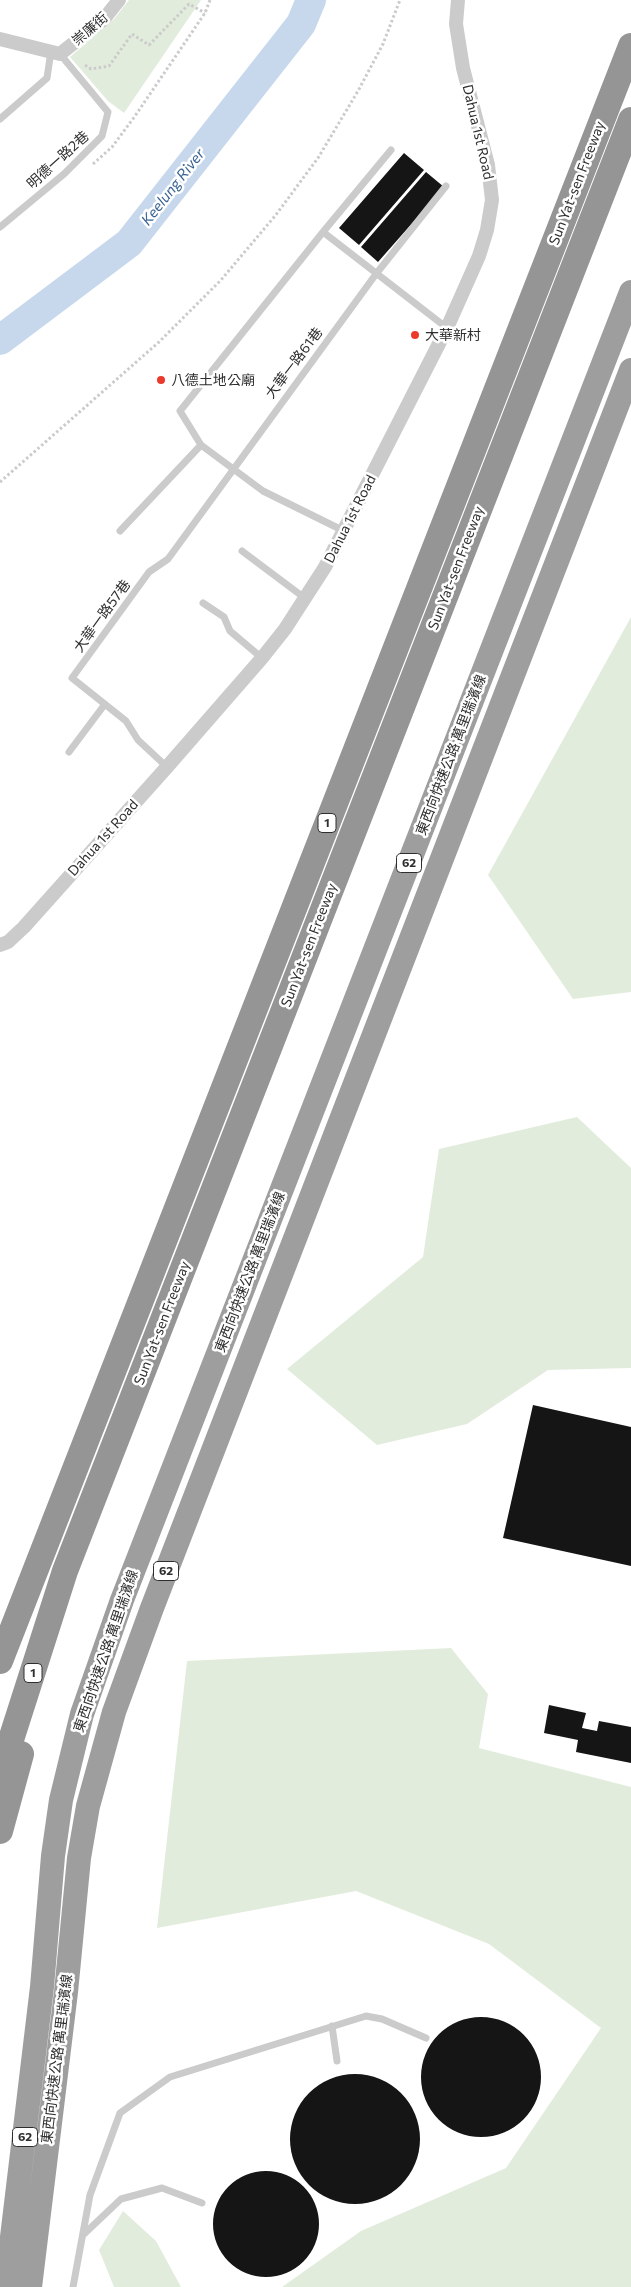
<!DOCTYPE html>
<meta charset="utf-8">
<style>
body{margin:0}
canvas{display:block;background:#fff}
</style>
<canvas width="631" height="2287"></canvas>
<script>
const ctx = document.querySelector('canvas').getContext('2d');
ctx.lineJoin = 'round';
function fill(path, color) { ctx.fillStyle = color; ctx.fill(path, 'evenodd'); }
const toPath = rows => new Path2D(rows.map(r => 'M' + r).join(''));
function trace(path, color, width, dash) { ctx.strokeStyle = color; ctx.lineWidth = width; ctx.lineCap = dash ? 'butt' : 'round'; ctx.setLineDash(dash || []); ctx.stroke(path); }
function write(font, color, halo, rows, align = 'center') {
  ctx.font = font + ' Commissioner,"Noto Sans TC",sans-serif'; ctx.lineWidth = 5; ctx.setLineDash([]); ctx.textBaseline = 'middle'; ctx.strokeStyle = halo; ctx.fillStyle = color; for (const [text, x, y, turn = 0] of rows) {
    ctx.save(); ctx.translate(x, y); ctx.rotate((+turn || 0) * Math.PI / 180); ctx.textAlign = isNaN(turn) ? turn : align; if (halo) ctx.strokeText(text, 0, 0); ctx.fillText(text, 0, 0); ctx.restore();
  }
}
fill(toPath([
 [129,0,201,0,124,113,108,101,70,57,114,19],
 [631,617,631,992,573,999,488,875],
 [577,1117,631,1168,631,1368,548,1370,467,1424,377,1445,287,1369,423,1257,439,1149],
 [451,1648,488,1694,479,1748,631,1787,631,2287,282,2287,361,2231,506,2168,601,2028,489,1944,356,1891,157,1928,187,1661],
 [123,2211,156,2241,181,2287,114,2287,99,2250]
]), '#e2ecdc');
trace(toPath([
 [0,340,129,243,301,24,311,0]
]), '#c7d8ed', 30);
fill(toPath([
 [404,153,424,170,359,245,339,228],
 [426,172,444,187,378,262,361,247],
 [533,1405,631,1427,631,1566,503,1538],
 [549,1705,586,1713,582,1728,597,1731,599,1721,631,1727,631,1763,576,1752,578,1740,544,1733],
 '421 2077a60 60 0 1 1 120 0a60 60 0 1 1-120 0Z',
 '290 2139a65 65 0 1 1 130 0a65 65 0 1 1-130 0Z',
 '213 2224a53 53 0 1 1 106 0a53 53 0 1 1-106 0Z'
]), '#151515');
trace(toPath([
 [85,65,91,69,109,66,132,34,149,45,189,4,205,13],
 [93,164,112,147,135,116,205,13,210,0],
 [0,482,159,342,221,280,275,216,318,158,358,91,383,44,400,0]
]), '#cbcbcb', 3, [2.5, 2.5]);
trace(toPath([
 [0,119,47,78,51,51],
 [0,227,64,174,102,136,108,112,60,54],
 [323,232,447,328],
 [120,531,201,445],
 [344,531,263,491,201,445,180,411,323,232,391,150],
 [242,551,306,599],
 [203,603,224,617,230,631,262,658],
 [69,752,105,704],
 [167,767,138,740,126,721,72,678,149,572,168,559,376,274,446,186],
 [332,2026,337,2061],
 [83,2235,121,2199,162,2188,202,2203],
 [73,2287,90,2195,120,2113,170,2077,366,2016,382,2019,426,2038]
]), '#cbcbcb', 7);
trace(toPath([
 [0,39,60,54,104,19,119,0],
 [0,945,8,942,24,927,167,767,262,658,285,629,325,567,447,328,479,256,487,230,492,200,488,165,463,68,456,24,458,0]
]), '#cbcbcb', 14);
trace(toPath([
 [6,2287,42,1987,53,1856,61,1800,82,1714,122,1600,631,292],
 [30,2287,66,1992,79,1858,88,1806,114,1712,152,1608,631,370]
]), '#9e9e9e', 24);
trace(toPath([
 [0,1661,631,46],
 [0,1774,65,1571,631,120],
 [0,1831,21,1754]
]), '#959595', 26);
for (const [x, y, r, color] of [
 [415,335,5,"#eb3a2b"],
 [161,380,5,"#eb3a2b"]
]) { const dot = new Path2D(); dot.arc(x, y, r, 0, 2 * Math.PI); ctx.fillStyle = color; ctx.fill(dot); trace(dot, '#fff', 2); }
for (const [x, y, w] of [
 [327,823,18],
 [409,863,25],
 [166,1571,25],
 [33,1673,18],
 [25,2137,25]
]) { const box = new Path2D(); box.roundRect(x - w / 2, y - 9.5, w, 19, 4); ctx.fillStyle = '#fff'; ctx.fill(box); trace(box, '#2e2e2e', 1); }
write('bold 12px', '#2e2e2e', null, [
 ["1",327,823],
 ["62",409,863],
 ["62",166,1571],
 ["1",33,1673],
 ["62",25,2137]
]);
write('14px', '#2e2e2e', '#fff', [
 ["崇廉街",90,29,-41],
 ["Dahua 1st Road",478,132,77],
 ["明德一路2巷",58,160,-42],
 ["Sun Yat-sen Freeway",577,183,-69],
 ["大華一路61巷",294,363,-53],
 ["Dahua 1st Road",350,519,-63],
 ["Sun Yat-sen Freeway",456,568,-69],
 ["大華一路57巷",102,616,-54],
 ["東西向快速公路 萬里瑞濱線",451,755,-69],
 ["Dahua 1st Road",103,838,-48],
 ["Sun Yat-sen Freeway",309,945,-69],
 ["東西向快速公路 萬里瑞濱線",250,1272,-69],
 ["Sun Yat-sen Freeway",162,1323,-69],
 ["東西向快速公路 萬里瑞濱線",106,1651,-71],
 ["東西向快速公路 萬里瑞濱線",57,2059,-83]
]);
write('14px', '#2e2e2e', '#fff', [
 ["大華新村",425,335],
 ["八德土地公廟",171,380]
], 'left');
write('italic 15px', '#396394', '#fff', [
 ["Keelung River",173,187,-52]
]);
</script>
